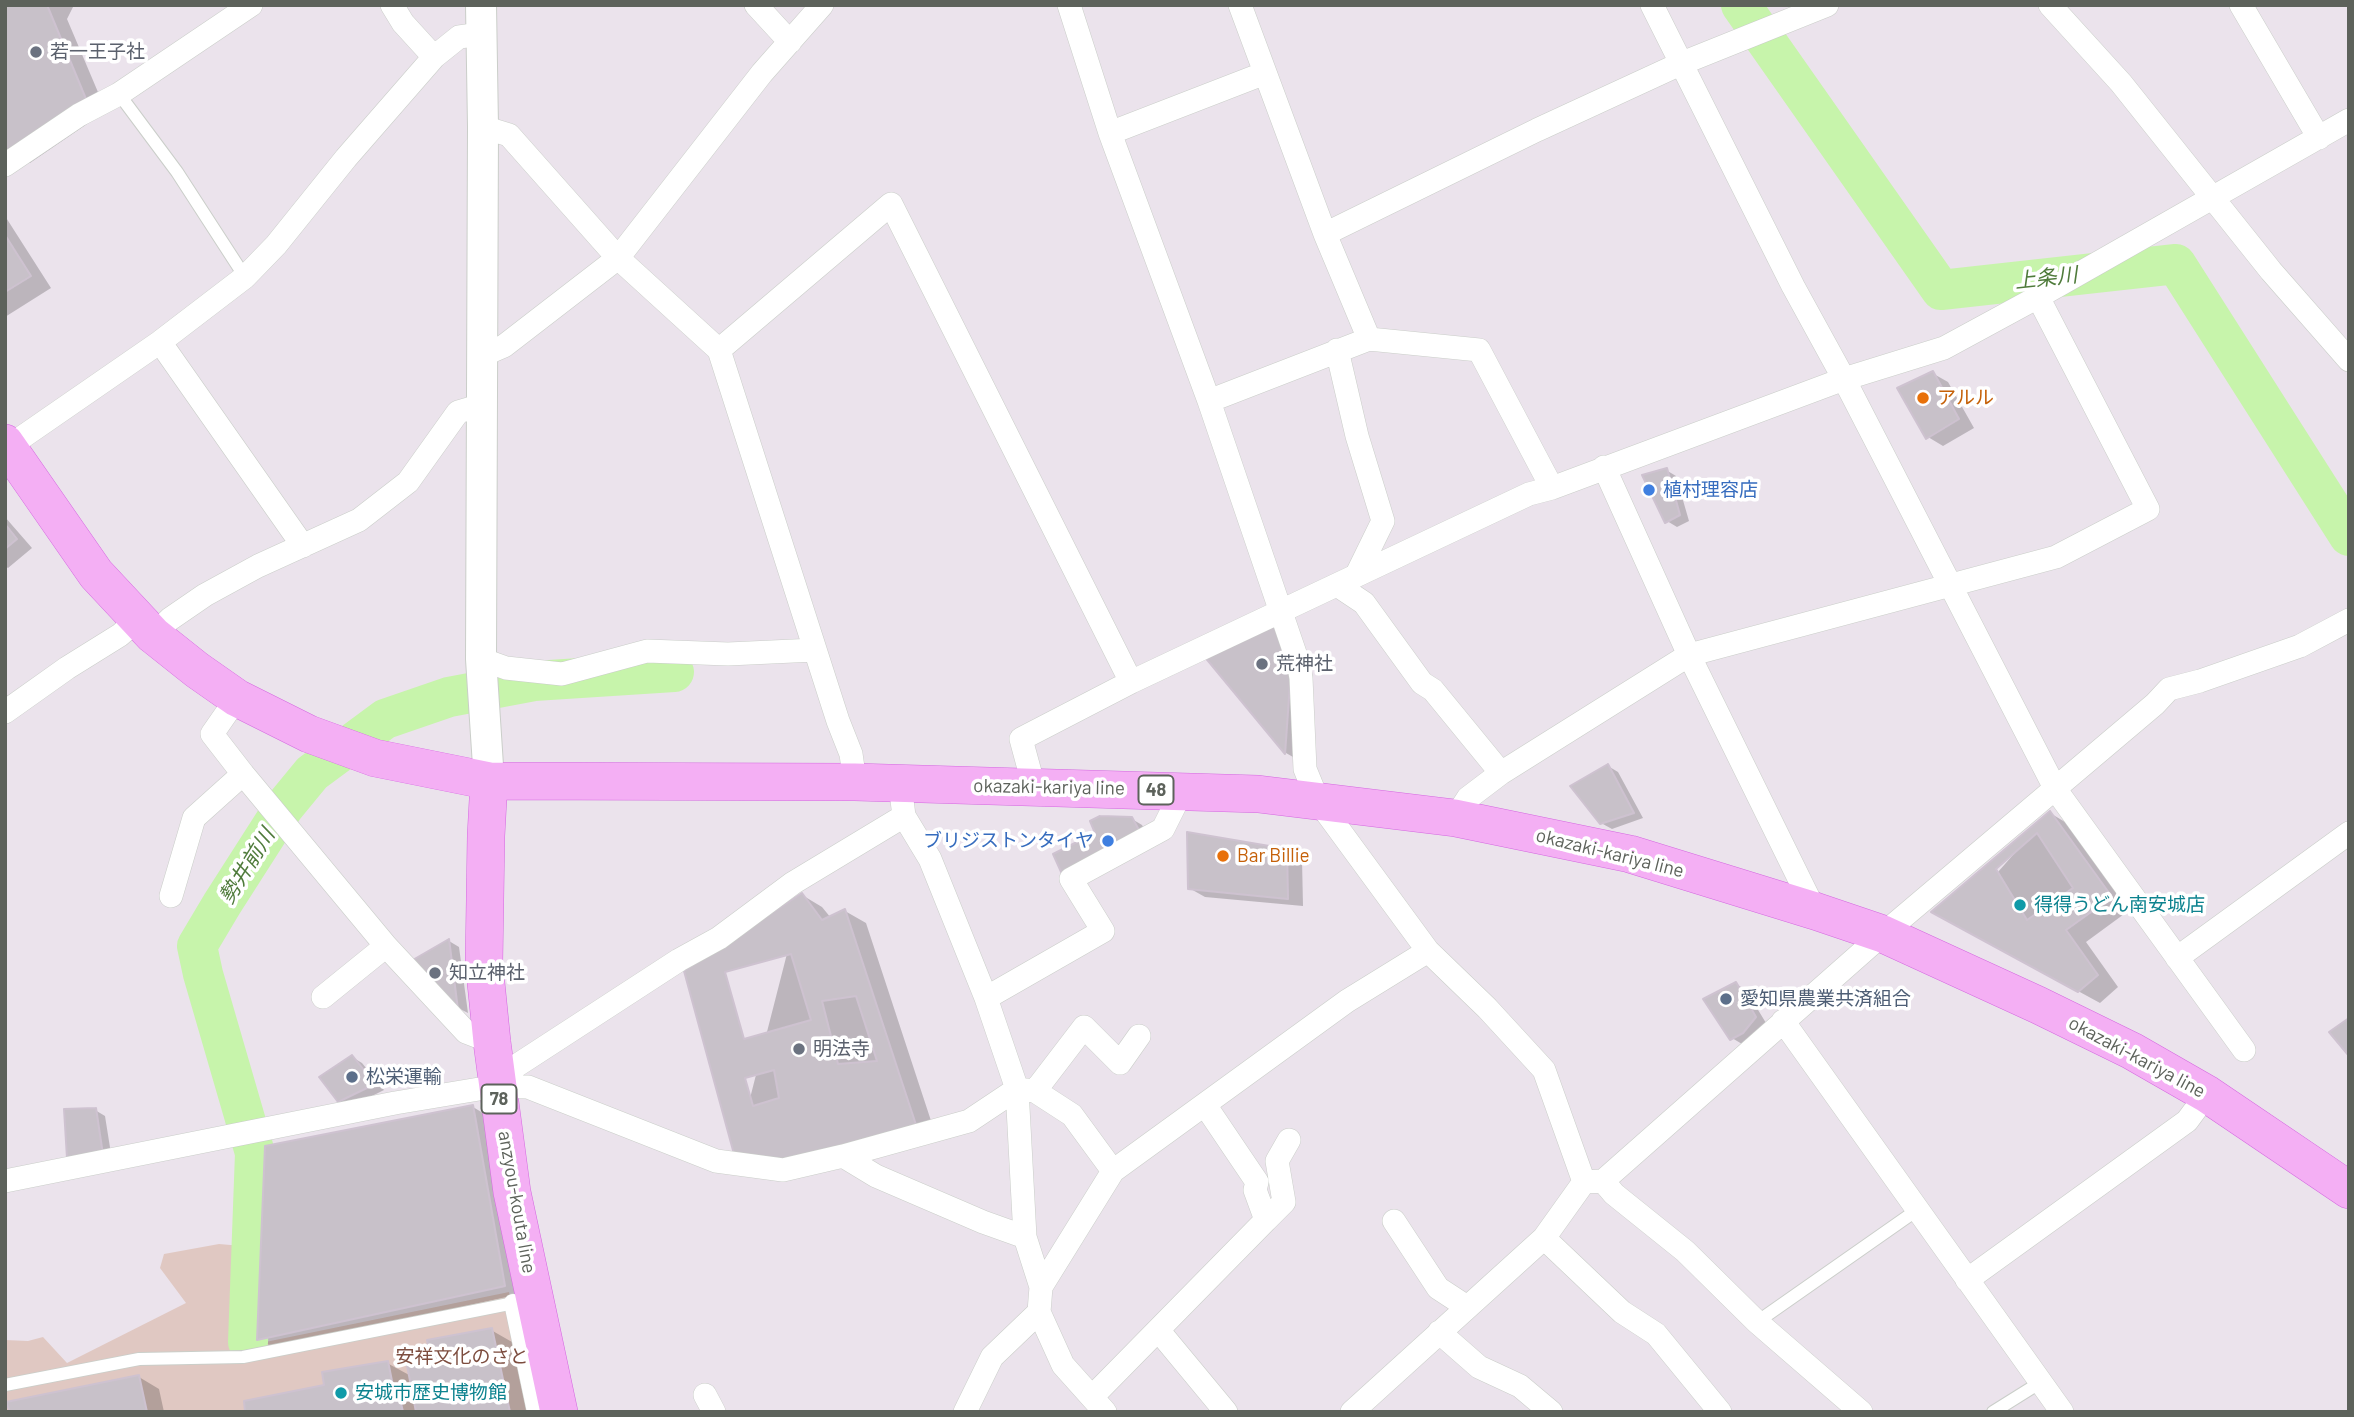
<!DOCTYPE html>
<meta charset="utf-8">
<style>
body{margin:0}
#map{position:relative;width:2354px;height:1417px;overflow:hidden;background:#ebe3ec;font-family:Barlow,sans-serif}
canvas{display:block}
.frame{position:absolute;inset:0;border:7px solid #5d625b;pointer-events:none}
</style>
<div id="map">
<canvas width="2354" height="1417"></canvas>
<div class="frame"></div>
</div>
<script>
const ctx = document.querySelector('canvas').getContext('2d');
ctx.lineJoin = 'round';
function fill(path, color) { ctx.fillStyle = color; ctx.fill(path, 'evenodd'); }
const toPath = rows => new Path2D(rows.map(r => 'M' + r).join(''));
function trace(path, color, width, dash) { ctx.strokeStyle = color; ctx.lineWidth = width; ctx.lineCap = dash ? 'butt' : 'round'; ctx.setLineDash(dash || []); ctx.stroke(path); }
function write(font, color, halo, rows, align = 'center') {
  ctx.font = font + ' Barlow,"Noto Sans JP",sans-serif'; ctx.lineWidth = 7; ctx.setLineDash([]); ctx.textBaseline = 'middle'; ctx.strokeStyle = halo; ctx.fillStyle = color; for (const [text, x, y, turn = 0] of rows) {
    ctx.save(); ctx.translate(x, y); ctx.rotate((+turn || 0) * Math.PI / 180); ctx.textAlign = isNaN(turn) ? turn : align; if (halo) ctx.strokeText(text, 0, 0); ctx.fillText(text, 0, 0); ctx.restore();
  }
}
fill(toPath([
 [219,1244,242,1246,241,1347,509,1292,532,1412,5,1412,5,1340,28,1341,43,1337,67,1363,186,1303,160,1268,164,1254]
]), '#e0c8c2');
fill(toPath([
 [5,5,74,5,67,19,106,111,30,163,9,151],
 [5,216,51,288,5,317],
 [1932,373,1948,382,1974,428,1943,446,1928,437],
 [1666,470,1676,476,1689,521,1677,527,1667,521],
 [5,517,32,548,8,568,5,566],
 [1207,657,1306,679,1300,761,1286,753],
 [1608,766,1618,772,1643,818,1612,829,1601,823],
 [2050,813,2070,825,2131,909,2086,942,2118,987,2100,1003,1953,923],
 [1132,819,1142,825,1149,838,1097,834],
 [1287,850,1302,859,1303,906,1205,897,1189,888],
 [802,895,822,907,831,918,845,911,866,923,937,1139,736,1153],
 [449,941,459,947,468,1013,460,1009,414,961],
 [1736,984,1746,990,1766,1023,1742,1044,1732,1038],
 [352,1057,362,1063,384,1090,350,1107,340,1101],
 [473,1107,488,1116,520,1294,274,1348,259,1339],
 [95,1110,105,1116,112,1160,78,1163],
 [491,1330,512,1342,527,1412,247,1412,326,1387,387,1363,411,1376],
 [139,1377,159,1389,164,1412,11,1412]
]), '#0003');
trace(toPath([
 [1741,5,1941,290,2176,264,2349,536],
 [248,1342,255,1153,203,974,197,946,222,904,284,807,312,773,385,719,449,697,534,681,674,672]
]), '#c7f4ab', 40);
const building = toPath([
 [5,5,47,5,86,99,8,152,5,148,5,5],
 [5,235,31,276,5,292,5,235],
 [1933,371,1959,419,1926,439,1897,388,1933,371],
 [1667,468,1680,515,1665,523,1642,475,1667,468],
 [5,524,17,539,5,549,5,524],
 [1273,624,1291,669,1285,754,1204,656,1273,624],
 [1608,764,1634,813,1600,824,1570,786,1608,764],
 [2050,811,2112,897,2066,930,2098,975,2078,992,1931,912,2050,811],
 [1100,816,1132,817,1140,832,1062,874,1053,854,1095,833,1090,821,1100,816],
 [1187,832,1287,849,1288,899,1188,889,1187,832],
 [2037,833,2073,888,2027,920,1996,869,2037,833],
 [802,893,822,920,845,909,917,1128,785,1162,734,1154,684,971,802,893],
 [449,939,458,1010,411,961,449,939],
 [791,954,811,1020,744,1039,725,972,791,954],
 [1736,982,1756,1017,1743,1033,1730,1040,1703,999,1736,982],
 [856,996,877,1061,838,1064,822,1001,856,996],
 [2349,1018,2349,1056,2329,1032,2349,1018],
 [352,1055,375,1084,338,1102,319,1077,352,1055],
 [774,1070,779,1098,753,1106,745,1078,774,1070],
 [473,1105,505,1286,257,1340,265,1146,473,1105],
 [96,1108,103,1155,67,1158,64,1109,96,1108],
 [492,1328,510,1412,416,1412,406,1360,411,1360,408,1348,428,1345,427,1340,492,1328],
 [388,1361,393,1386,397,1385,403,1412,245,1412,244,1401,324,1385,322,1372,388,1361],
 [139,1375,147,1412,10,1412,6,1402,139,1375]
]);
fill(building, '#c8c1c9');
trace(building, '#cec2d0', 2);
const service = toPath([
 [119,94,177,172,245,277],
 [1757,1322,1917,1210],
 [5,1385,139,1359,243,1357,519,1302],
 [1993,1412,2041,1382]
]);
const pedestrian = toPath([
 [513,1303,536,1412]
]);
const minor = toPath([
 [392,5,403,23,434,57],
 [756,5,790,42],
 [1069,5,1110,133,1209,401,1298,662,1301,678,1305,769,1318,801,1428,951,1487,1008,1544,1070,1584,1182],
 [1652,5,1793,286,1844,379,2056,790,2244,1050],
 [2050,5,2121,83,2271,271,2349,360],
 [2241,5,2319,138],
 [483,127,509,135,618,258,719,350,838,721,851,754,855,782],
 [1110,133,1265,73],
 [5,165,79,115,119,94,251,5],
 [1325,234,1537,130,1680,64,1827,5],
 [1369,339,1479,350,1552,488],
 [160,342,303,546],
 [719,350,891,204,1131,682],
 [1337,350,1357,436,1383,521,1357,574],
 [483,355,504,346,618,258,762,73,822,5],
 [1209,401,1369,339,1325,234,1240,5],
 [8,447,160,342,245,277,276,245,346,158,434,57,459,37,481,34],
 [1604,467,1689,655,1815,911],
 [1337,585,1364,603,1422,683,1433,690,1501,773],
 [153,635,170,619,205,595,258,566,359,520,408,482,458,412,482,405],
 [481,659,506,668,562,674,647,651,728,654,815,650],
 [237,698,212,734,243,774,386,946,466,1032,492,1042],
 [5,712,67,668,120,635,138,619],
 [900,784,904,816,930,859,986,998,1017,1089,1025,1237,1041,1287,1039,1312,1063,1365,1105,1412],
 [1034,787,1021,739,1131,682,1529,494,1552,488,1844,379,1944,348,2038,297,2349,120],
 [1455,818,1468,798,1501,773,1689,655,2056,557,2148,509,2038,297],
 [171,896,194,818,243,774],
 [2177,958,2349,833],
 [323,997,386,946],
 [986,998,1103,931,1071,879,1163,829,1182,791],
 [1783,1021,2062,1412],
 [497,1086,516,1066,679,960,719,938,793,883,904,816],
 [1035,1091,1084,1027,1120,1063,1139,1036],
 [843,1156,969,1121,1017,1089,1035,1091,1072,1115,1113,1171],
 [5,1181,395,1103,497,1086,528,1087,716,1161,783,1170,843,1156,876,1176,983,1222,1025,1237],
 [1603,1181,1614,1194,1685,1251,1757,1322,1861,1412],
 [1266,1220,1284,1202,1277,1161,1289,1140],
 [1394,1221,1438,1288,1467,1307],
 [1544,1238,1622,1312,1656,1334,1720,1412],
 [1967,1280,2187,1121,2207,1094],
 [1041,1287,1113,1171,1347,1001,1428,951],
 [1158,1330,1226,1412],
 [1439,1332,1479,1367,1520,1386,1551,1412],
 [705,1395,714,1412],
 [1092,1397,1266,1220,1255,1190,1257,1182,1205,1105],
 [965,1412,992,1357,1039,1312],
 [1352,1412,1544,1238,1584,1182,1603,1181,1883,934,2155,704,2169,689,2200,681,2300,646,2349,620]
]);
const tertiary = toPath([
 [481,5,483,127,481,659,489,781]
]);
const primary = toPath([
 [5,443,96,574,153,635,197,670,237,698,309,734,375,758,489,781,855,782,1258,794,1455,818,1630,854,1815,911,1883,934,2038,1005,2132,1051,2207,1094,2349,1190],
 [489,781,486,836,484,963,492,1042,512,1192,559,1412]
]);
trace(service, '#cacec9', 14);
trace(pedestrian, '#cacec9', 19);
trace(minor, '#cacec9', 24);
trace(tertiary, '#cacec9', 32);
trace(primary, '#d369df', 38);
trace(service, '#fff', 12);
trace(pedestrian, '#fff', 18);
trace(minor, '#fff', 23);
trace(tertiary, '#fff', 30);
trace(primary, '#f4aff4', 37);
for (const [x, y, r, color] of [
 [36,52,7,"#6b7280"],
 [1923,398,7,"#e8710a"],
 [1649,490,7,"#3f7fe0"],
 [1262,664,7,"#6b7280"],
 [1108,841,7,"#3f7fe0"],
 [1223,856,7,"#e8710a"],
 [2020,905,7,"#0f9aa8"],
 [435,973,7,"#6b7280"],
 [1726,999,7,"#5c6f8a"],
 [799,1049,7,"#6b7280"],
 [352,1077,7,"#5c6f8a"],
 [341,1393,7,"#0f9aa8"]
]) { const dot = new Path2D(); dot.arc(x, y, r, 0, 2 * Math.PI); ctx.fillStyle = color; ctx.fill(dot); trace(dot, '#fff', 2.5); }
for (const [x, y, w] of [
 [1156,790,35],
 [499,1099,35]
]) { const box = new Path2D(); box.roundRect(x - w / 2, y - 14.5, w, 29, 5); ctx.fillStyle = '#fff'; ctx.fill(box); trace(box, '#5d625b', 2); }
write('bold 18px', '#5d625b', null, [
 ["48",1156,790],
 ["78",499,1099]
]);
write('19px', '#5b616d', '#fff', [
 ["若一王子社",50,52],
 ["荒神社",1276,664],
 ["知立神社",449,973],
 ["明法寺",813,1049]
], 'left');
write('19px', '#c56008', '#fff', [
 ["アルル",1937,398],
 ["Bar Billie",1237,856]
], 'left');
write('19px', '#366cbe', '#fff', [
 ["植村理容店",1663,490],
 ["ブリジストンタイヤ",1094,841,"right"]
], 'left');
write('19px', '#5d625b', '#fff', [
 ["okazaki-kariya line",1049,787,1],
 ["okazaki-kariya line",1610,853,14],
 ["okazaki-kariya line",2137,1057,28],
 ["anzyou-kouta line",517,1202,80]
]);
write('19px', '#0d838f', '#fff', [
 ["得得うどん南安城店",2034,905],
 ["安城市歴史博物館",355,1393]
], 'left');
write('19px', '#4e5e75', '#fff', [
 ["愛知県農業共済組合",1740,999],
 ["松栄運輸",366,1077]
], 'left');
write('19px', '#7d4d3f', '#fff', [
 ["安祥文化のさと",462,1357]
]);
write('italic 21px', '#4f7b3b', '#fff', [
 ["上条川",2046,278,-6],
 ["勢井前川",247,866,-58]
]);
</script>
